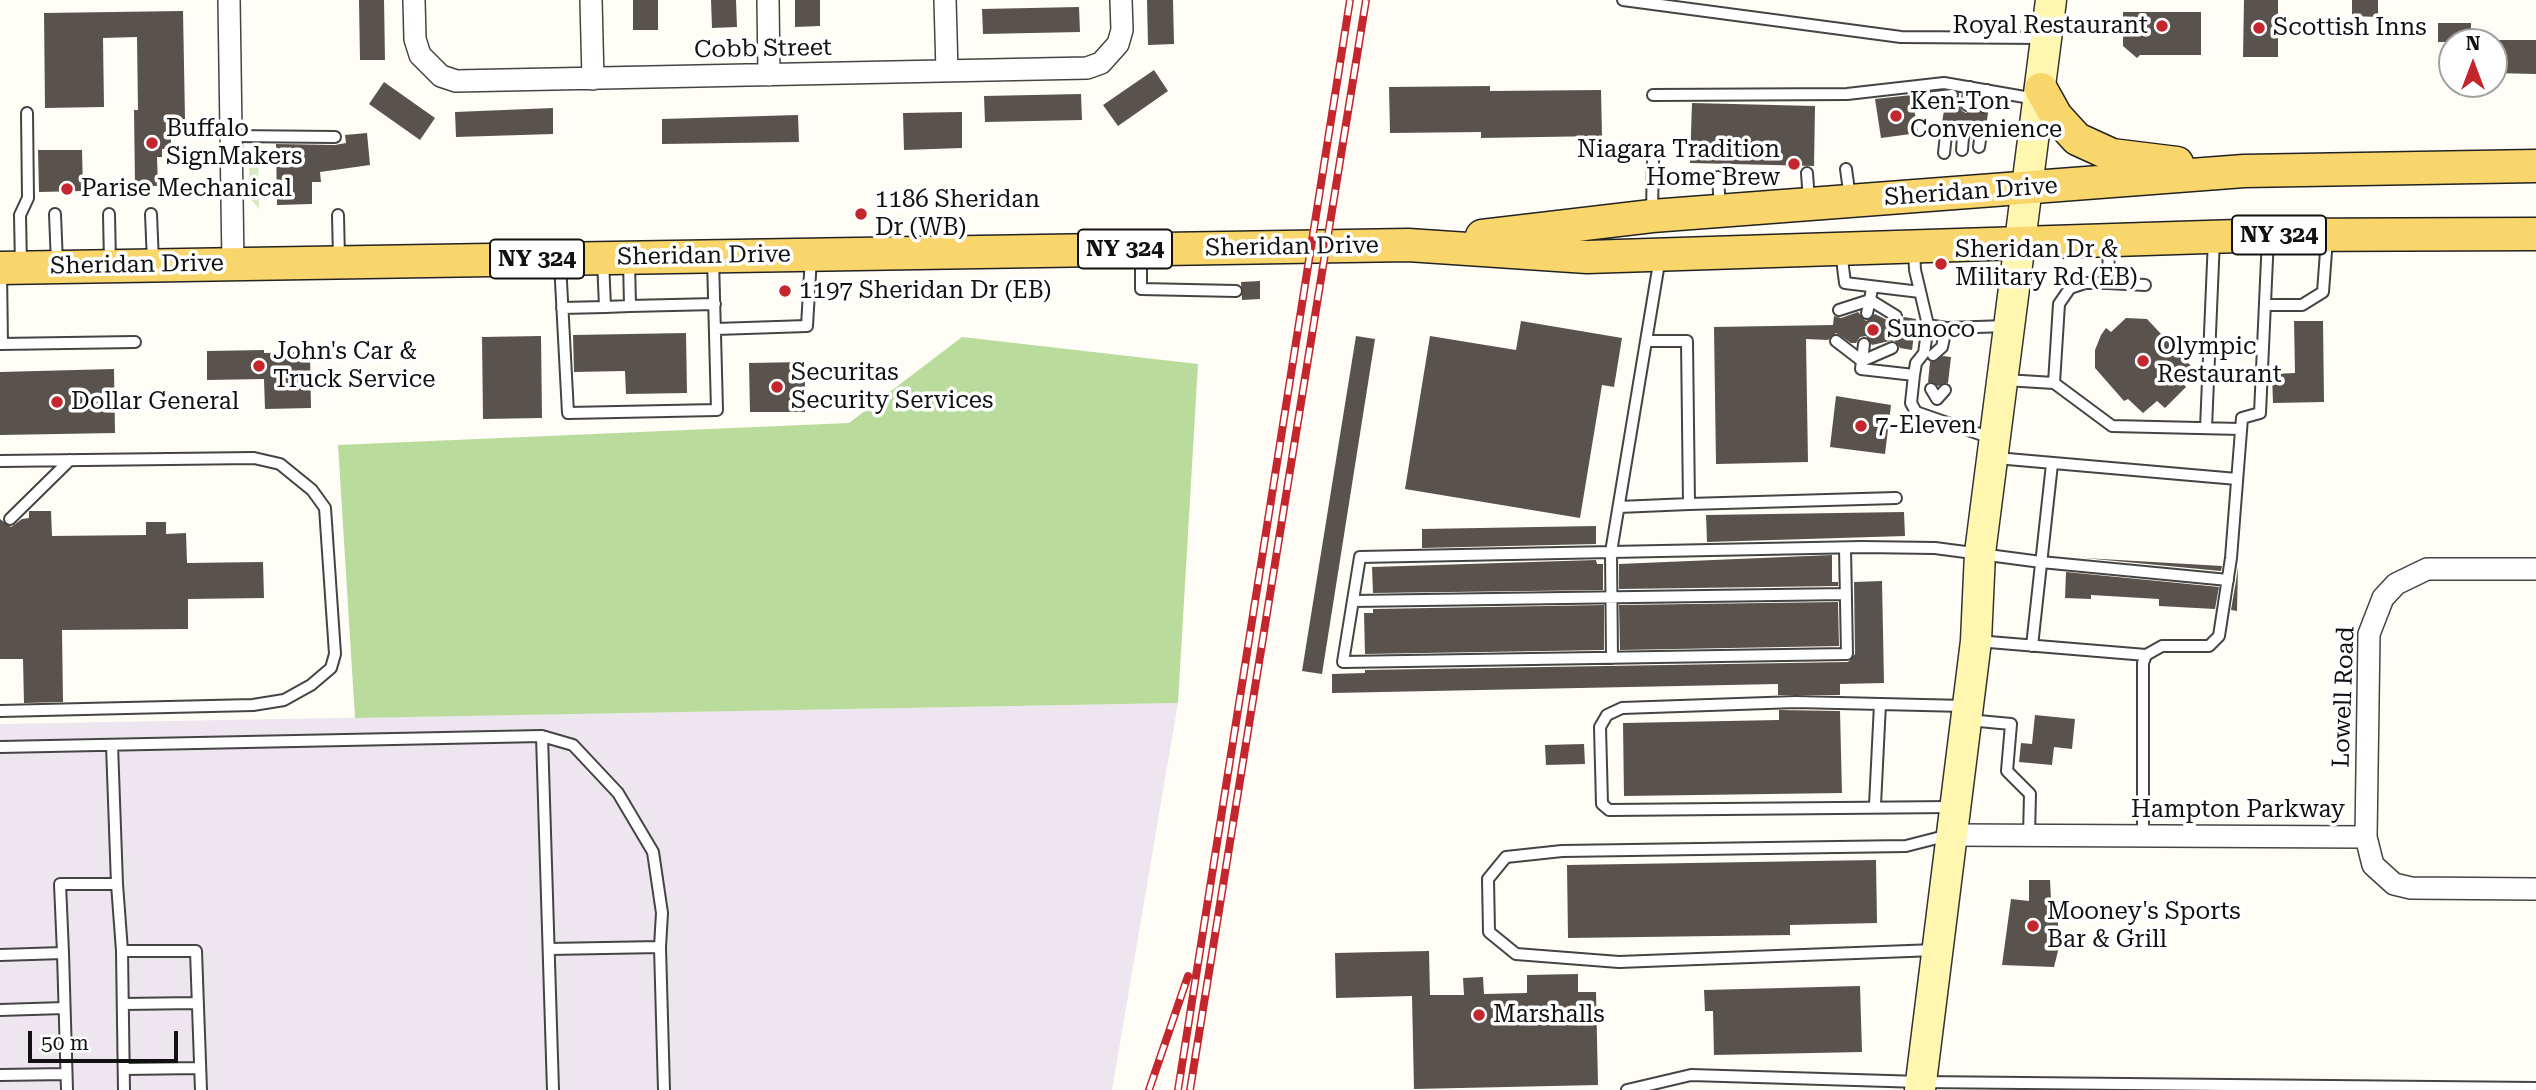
<!DOCTYPE html>
<style>
body{margin:0}
#map{position:relative;width:2536px;height:1090px;overflow:hidden;background:#fffdf5;font-family:"Roboto Serif",serif}
canvas{display:block}
.north{position:absolute;left:2438px;top:28px;width:70px;height:70px;box-sizing:border-box;background:#fff;border:2px solid #a0a0a0;border-radius:50%;rotate:0deg;font-size:19px;font-weight:700;line-height:28px;text-align:center;color:#111}
.north::after{content:'';display:block;margin:auto;width:24px;height:32px;background:#c4262e;clip-path:polygon(50% 0,100% 100%,50% 72%,0 100%)}
.scale{position:absolute;left:28px;top:1031px;width:150px;height:32px;box-sizing:border-box;border:4px solid #111;border-top:0;padding-left:9px;font-size:21px;line-height:24px;white-space:nowrap;color:#111;-webkit-text-stroke:5px #fff;paint-order:stroke}
</style>
<div id="map">
<canvas width="2536" height="1090"></canvas>
<div class="north">N</div>
<div class="scale">50 m</div>
</div>
<script>
const ctx = document.querySelector('canvas').getContext('2d');
ctx.lineJoin = 'round';
function fill(path, color) { ctx.fillStyle = color; ctx.fill(path, 'evenodd'); }
const toPath = rows => new Path2D(rows.map(r => 'M' + r).join(''));
function trace(path, color, width, dash) { ctx.strokeStyle = color; ctx.lineWidth = width; ctx.lineCap = dash ? 'butt' : 'round'; ctx.setLineDash(dash || []); ctx.stroke(path); }
function write(font, color, halo, rows, align = 'center') {
  ctx.font = font + ' "Roboto Serif",serif'; ctx.lineWidth = 7; ctx.setLineDash([]); ctx.textBaseline = 'middle'; ctx.strokeStyle = halo; ctx.fillStyle = color; for (const [text, x, y, turn = 0] of rows) {
    ctx.save(); ctx.translate(x, y); ctx.rotate((+turn || 0) * Math.PI / 180); ctx.textAlign = isNaN(turn) ? turn : align; if (halo) ctx.strokeText(text, 0, 0); ctx.fillText(text, 0, 0); ctx.restore();
  }
}
fill(toPath([
 [1178,703,1112,1090,0,1090,0,724]
]), '#eee6ef');
fill(toPath([
 [249,159,258,159,259,209,250,198]
]), '#d5ebbd');
fill(toPath([
 [962,337,1198,364,1178,703,355,718,338,445,849,423]
]), '#b9dc9c');
fill(toPath([
 [359,0,384,0,385,60,360,60],
 [633,0,658,0,658,30,633,30],
 [711,0,736,0,737,27,712,28],
 [795,0,820,0,820,26,795,27],
 [1147,0,1173,0,1174,44,1148,45],
 [2244,0,2278,0,2278,57,2243,57],
 [2352,0,2378,0,2378,17,2352,16],
 [1079,7,1080,32,983,34,982,9],
 [183,11,185,119,171,119,171,149,162,149,162,157,157,157,158,186,135,186,134,110,138,110,137,37,103,38,104,107,45,108,44,13],
 [2123,12,2201,12,2201,55,2140,55,2137,58,2123,46],
 [2438,23,2471,23,2471,42,2438,42],
 [2494,40,2536,40,2536,74,2494,73],
 [1154,70,1168,91,1118,126,1103,105],
 [384,82,435,118,420,140,369,104],
 [1490,86,1490,91,1601,90,1602,136,1481,138,1481,132,1390,133,1389,87],
 [1081,94,1082,120,985,122,984,96],
 [1912,95,1918,133,1881,138,1875,99],
 [1692,103,1815,106,1814,166,1690,163],
 [1945,104,1959,104,1962,111,1966,113,1976,106,1980,113,1988,113,1985,134,1978,133,1972,139,1964,129,1955,136,1950,128,1941,129],
 [553,108,553,134,456,137,455,112],
 [962,112,962,148,904,150,903,113],
 [798,115,799,142,662,144,662,119],
 [367,133,370,165,320,172,321,182,312,182,312,204,277,205,276,144,335,145,346,143,345,135],
 [38,150,82,150,83,191,39,192],
 [1260,281,1260,299,1242,300,1241,282],
 [1858,312,1866,321,1875,314,1895,324,1904,317,1916,319,1912,350,1900,348,1894,340,1872,345,1866,336,1860,337,1856,343,1851,343,1836,333,1828,340,1806,339,1808,462,1716,464,1714,327,1833,325,1834,316,1841,318],
 [2126,318,2147,319,2192,367,2179,379,2186,387,2165,408,2157,401,2143,413,2128,399,2124,401,2095,368,2095,350,2101,335,2106,328,2111,332],
 [1521,321,1622,338,1614,387,1602,385,1580,518,1405,489,1430,336,1516,350],
 [2294,321,2323,321,2324,402,2273,403,2272,374,2295,373],
 [686,333,687,393,626,394,625,371,574,372,573,335],
 [541,336,542,418,483,419,482,337],
 [1356,336,1375,339,1322,674,1302,671],
 [264,350,264,353,310,352,311,408,265,409,264,379,207,380,207,351],
 [1943,356,1951,357,1948,383,1938,386,1928,382,1930,362],
 [805,362,805,412,750,412,749,363],
 [114,369,115,433,0,435,0,372],
 [1836,396,1891,405,1885,454,1830,447],
 [29,511,51,511,52,536,146,535,146,522,166,522,166,534,186,533,187,563,263,562,264,598,188,599,188,629,62,630,63,702,24,703,23,659,0,659,0,519,11,527,22,519,29,518],
 [1904,512,1905,536,1707,542,1706,515],
 [1596,526,1596,544,1422,548,1422,529],
 [1832,555,1832,582,1838,582,1838,586,1619,589,1619,564],
 [2084,558,2222,566,2221,571],
 [1596,560,1597,564,1603,564,1603,590,1373,593,1372,567],
 [2238,567,2237,611,2231,610,2236,581],
 [2066,572,2219,587,2215,609,2159,606,2159,599,2091,595,2091,599,2065,598],
 [1882,581,1884,683,1840,684,1840,695,1778,695,1778,684,1332,693,1332,674,1365,673,1365,670,1848,662,1855,654,1854,582],
 [1838,602,1839,646,1620,650,1619,605],
 [1604,605,1604,650,1365,654,1364,613,1373,613,1373,609],
 [1779,710,1840,711,1842,793,1624,796,1623,723,1779,720],
 [2035,715,2075,719,2072,749,2054,747,2052,765,2019,762,2021,743,2032,744],
 [1584,744,1585,764,1546,765,1545,745],
 [1876,860,1877,923,1790,925,1790,935,1568,938,1567,865],
 [2029,880,2050,880,2051,900,2058,901,2058,951,2054,967,2002,965,2011,899,2029,901],
 [1429,951,1430,995,1464,995,1463,978,1483,977,1484,994,1527,993,1527,975,1578,974,1578,992,1596,992,1598,1085,1414,1089,1412,996,1336,998,1335,953],
 [1860,986,1862,1052,1714,1055,1713,1011,1705,1011,1704,990]
]), '#5a524d');
const service = toPath([
 [1623,0,1901,37,2044,38],
 [1653,95,1847,94,1944,83,2036,99],
 [1927,98,1952,95],
 [1967,105,1970,87],
 [1984,107,1987,90],
 [231,136,335,137],
 [1979,147,1980,140],
 [1962,150,1963,137],
 [1944,153,1946,135],
 [1846,169,1850,198],
 [1807,173,1809,201],
 [1718,177,1720,209],
 [1652,213,1653,159],
 [55,214,57,264],
 [109,214,110,263],
 [151,214,153,262],
 [338,215,339,258],
 [1914,250,1915,270,1928,325],
 [1841,251,1845,283,1920,292],
 [1141,253,1141,289,1236,291],
 [560,263,568,413,717,410,713,259],
 [21,266,20,215,28,198,27,113],
 [1,270,2,344],
 [2108,283,2145,285],
 [2265,305,2302,305,2323,292,2327,238],
 [630,306,715,304],
 [605,307,630,306,629,261],
 [562,308,605,307,603,260],
 [1839,310,1870,300,1872,288],
 [1867,313,1870,300,1896,316],
 [716,329,807,326,811,257],
 [1836,341,1862,361,1892,348],
 [0,344,135,342],
 [1864,344,1861,369,1914,375],
 [1933,355,1942,347,1946,328],
 [2005,380,2054,383,2112,426,2241,429],
 [2054,383,2059,304,2070,288,2085,283,2108,283,2109,244],
 [1931,389,1937,399,1945,390],
 [2206,428,2214,239],
 [1991,438,1916,412,1911,403,1914,375,1916,363,1924,353,1928,325,1946,328,2007,326],
 [1996,458,2237,479],
 [0,461,254,458,280,464,312,490,325,508,335,654,331,668,311,685,284,700,253,705,0,711],
 [1689,504,1896,498],
 [1619,507,1689,504,1687,341,1648,341],
 [10,519,70,460],
 [1845,548,1847,654,1343,662,1360,557,1862,547,1935,548,2041,562,2228,580],
 [1353,601,1846,594],
 [1977,641,2146,655],
 [2032,646,2052,464],
 [1612,658,1611,552,1660,257],
 [1968,720,2011,724,2007,771,2030,794,2029,835],
 [542,736,573,745,618,793,653,852,662,913,660,947],
 [0,747,542,736,553,1090],
 [1875,805,1880,704],
 [1952,807,1609,810,1602,804,1600,727,1607,715,1622,708,1796,702,1965,706],
 [2143,836,2143,663,2146,655,2162,646,2209,646,2219,636,2231,558,2242,418,2260,413,2268,237],
 [117,884,122,951],
 [549,949,660,947,664,1090],
 [1935,950,1619,962,1516,954,1489,932,1488,879,1506,857,1562,851,1906,846,1949,835],
 [63,953,60,884,117,884,112,745],
 [0,955,63,953,67,1090],
 [123,1004,197,1003],
 [0,1010,64,1008],
 [124,1069,200,1068],
 [0,1075,66,1074],
 [124,1090,122,951,196,951,201,1090],
 [1627,1090,1691,1075,1921,1082,2536,1088]
]);
const minor = toPath([
 [229,0,233,264],
 [414,0,415,39,420,55,441,76,456,81,1087,68,1101,63,1118,44,1122,30,1121,0],
 [591,0,593,79],
 [768,0,769,75],
 [945,0,947,71],
 [2536,569,2427,569,2396,584,2383,598,2369,634,2366,837,2373,865,2394,884,2411,888,2536,889],
 [1952,835,2366,837]
]);
const secondary = toPath([
 [1920,1090,1976,641,1980,553,2051,0]
]);
const primary = toPath([
 [2041,89,2056,116,2077,139,2112,155,2177,163],
 [1482,236,1652,216,2244,171,2536,166],
 [0,268,1408,245,1587,257,2269,235,2536,234]
]);
trace(service, '#444', 14);
trace(minor, '#444', 24);
trace(secondary, '#333', 33);
trace(primary, '#222', 35);
trace(service, '#fff', 10);
trace(minor, '#fff', 21);
trace(secondary, '#fff6b0', 30);
trace(primary, '#f9d66b', 32);
const rail = toPath([
 [1149,1090,1188,976],
 [1178,1090,1350,0],
 [1190,1090,1366,0]
]);
trace(rail, '#c4262e', 8);
trace(rail, '#fff', 5, [16]);
for (const [x, y, r, color] of [
 [2162,26,7,"#c4262e"],
 [2259,28,7,"#c4262e"],
 [1896,116,7,"#c4262e"],
 [152,143,7,"#c4262e"],
 [1794,164,7,"#c4262e"],
 [67,189,7,"#c4262e"],
 [861,214,7,"#c4262e"],
 [1941,264,7,"#c4262e"],
 [785,291,7,"#c4262e"],
 [1873,330,7,"#c4262e"],
 [2143,361,7,"#c4262e"],
 [259,366,7,"#c4262e"],
 [777,387,7,"#c4262e"],
 [57,402,7,"#c4262e"],
 [1861,426,7,"#c4262e"],
 [2033,926,7,"#c4262e"],
 [1479,1015,7,"#c4262e"]
]) { const dot = new Path2D(); dot.arc(x, y, r, 0, 2 * Math.PI); ctx.fillStyle = color; ctx.fill(dot); trace(dot, '#fff', 2.5); }
for (const [x, y, w] of [
 [2279,235,94],
 [1125,249,94],
 [537,259,94]
]) { const box = new Path2D(); box.roundRect(x - w / 2, y - 19.5, w, 39, 5); ctx.fillStyle = '#fff'; ctx.fill(box); trace(box, '#111', 2); }
write('bold 23px', '#111', null, [
 ["NY 324",2279,235],
 ["NY 324",1125,249],
 ["NY 324",537,259]
]);
write('24px', '#111', '#fff', [
 ["Royal Restaurant",2148,26,"right"],
 ["Scottish Inns",2273,28],
 ["Ken-Ton",1910,102],
 ["Convenience",1910,130],
 ["Buffalo",166,129],
 ["SignMakers",166,157],
 ["Niagara Tradition",1780,150,"right"],
 ["Home Brew",1780,178,"right"],
 ["Parise Mechanical",81,189],
 ["1186 Sheridan",875,200],
 ["Dr (WB)",875,228],
 ["Sheridan Dr &",1955,250],
 ["Military Rd (EB)",1955,278],
 ["1197 Sheridan Dr (EB)",799,291],
 ["Sunoco",1887,330],
 ["Olympic",2157,347],
 ["Restaurant",2157,375],
 ["John's Car &",273,352],
 ["Truck Service",273,380],
 ["Securitas",791,373],
 ["Security Services",791,401],
 ["Dollar General",71,402],
 ["7-Eleven",1875,426],
 ["Mooney's Sports",2047,912],
 ["Bar & Grill",2047,940],
 ["Marshalls",1493,1015]
], 'left');
write('24px', '#111', '#fff', [
 ["Cobb Street",763,49,-1],
 ["Sheridan Drive",1971,192,-4],
 ["Sheridan Drive",1292,247,-1],
 ["Sheridan Drive",704,256,-1],
 ["Sheridan Drive",137,265,-1],
 ["Lowell Road",2344,697,-88],
 ["Hampton Parkway",2238,810]
]);
</script>
